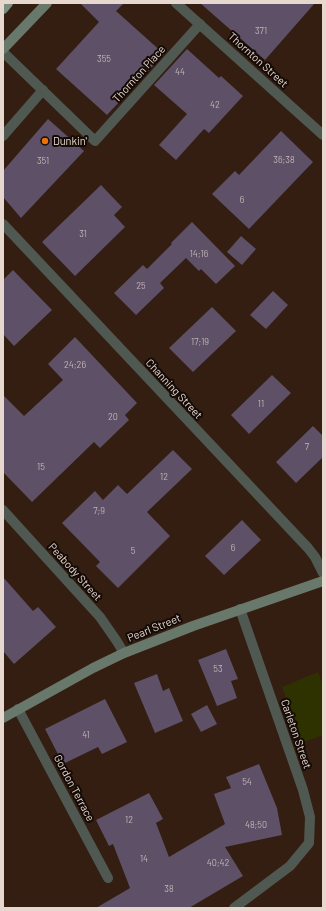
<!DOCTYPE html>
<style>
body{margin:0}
#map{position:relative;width:326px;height:911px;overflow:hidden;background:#331e11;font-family:Barlow,sans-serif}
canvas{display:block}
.frame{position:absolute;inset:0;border:4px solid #e6d7cf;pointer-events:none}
</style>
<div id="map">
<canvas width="326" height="911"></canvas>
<div class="frame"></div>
</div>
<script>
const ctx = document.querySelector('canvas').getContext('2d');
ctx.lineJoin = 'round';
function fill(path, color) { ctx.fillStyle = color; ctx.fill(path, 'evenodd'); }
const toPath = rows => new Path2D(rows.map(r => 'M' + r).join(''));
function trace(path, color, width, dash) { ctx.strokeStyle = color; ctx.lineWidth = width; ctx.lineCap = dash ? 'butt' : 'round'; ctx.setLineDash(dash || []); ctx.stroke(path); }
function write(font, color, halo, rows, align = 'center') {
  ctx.font = font + ' Barlow,sans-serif'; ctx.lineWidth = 4; ctx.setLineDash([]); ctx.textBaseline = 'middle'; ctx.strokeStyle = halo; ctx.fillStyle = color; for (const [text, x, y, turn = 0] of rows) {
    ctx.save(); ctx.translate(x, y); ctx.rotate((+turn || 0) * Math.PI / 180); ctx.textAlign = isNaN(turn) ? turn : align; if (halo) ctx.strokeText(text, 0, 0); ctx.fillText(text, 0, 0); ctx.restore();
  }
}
fill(toPath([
 [318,672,323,685,323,735,302,743,282,687]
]), '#2e3200');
fill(toPath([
 [80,3,124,3,116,11,164,54,107,115,56,69,99,22],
 [200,3,315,3,265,60],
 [187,49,219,78,221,76,243,96,209,133,204,129,176,160,159,145,187,114,154,85],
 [48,119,84,151,21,218,3,197,3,171],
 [281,131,313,162,249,229,212,194,235,171,239,175],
 [101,185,122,207,114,215,125,227,75,276,42,242],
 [192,222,235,266,216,284,201,269,199,271,186,258,160,283,164,288,136,315,114,293,143,265,147,269,172,244,171,243],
 [241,236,256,249,242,265,227,252],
 [13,270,52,310,14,346,3,334,3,280],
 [273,291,288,305,266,329,250,315],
 [212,307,236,331,193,372,169,348],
 [75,337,137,403,125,415,129,420,100,448,94,442,32,502,3,472,3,395,24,416,63,380,48,364],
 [272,375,291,393,249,434,231,415],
 [313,426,323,436,323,457,296,483,276,462],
 [173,450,192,469,147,512,170,536,118,588,96,566,100,562,62,523,95,491,103,500,118,485,127,494],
 [242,520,261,540,224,575,205,556],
 [3,577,33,611,38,607,56,627,14,664,3,651],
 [226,649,238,679,231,681,237,698,217,706,198,660],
 [157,674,163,691,169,688,183,721,155,733,134,683],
 [105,699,127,742,102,754,98,747,63,764,45,729],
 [207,705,217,724,201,732,191,714],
 [259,764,277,808,282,835,225,847,243,876,189,908,96,908,130,888,113,844,109,846,96,820,149,793,163,819,156,823,169,857,225,824,214,794,231,788,226,777]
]), '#5d5067');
trace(toPath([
 [3,52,95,141,200,24],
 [3,136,43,90]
]), '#4f5951', 10);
trace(toPath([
 [176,3,323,135],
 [3,224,308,548,315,557,323,573],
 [3,510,100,617,116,640,124,653],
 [18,709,108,878],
 [234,908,290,866,309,843,310,817,303,790,240,609]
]), '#4f5951', 10);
trace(toPath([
 [3,49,47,3],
 [3,718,93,668,124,653,193,626,323,581]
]), '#68786b', 10);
trace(toPath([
 [3,9,8,3]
]), '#7a8f7f', 10);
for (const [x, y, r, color] of [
 [45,141,4,"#e8710a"]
]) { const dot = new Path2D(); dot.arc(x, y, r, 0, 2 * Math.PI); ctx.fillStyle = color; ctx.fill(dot); trace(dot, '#140a06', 1.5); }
write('9px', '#c4b5b5', null, [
 ["371",261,31],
 ["355",104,59],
 ["44",180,72],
 ["42",215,105],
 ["36;38",284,160],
 ["351",43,161],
 ["6",242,200],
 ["31",83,234],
 ["14;16",199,254],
 ["25",141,286],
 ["17;19",200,342],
 ["24;26",75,365],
 ["11",261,404],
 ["20",113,417],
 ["7",307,447],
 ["15",41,467],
 ["12",164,477],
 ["7;9",99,511],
 ["6",233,548],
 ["5",133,551],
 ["53",218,669],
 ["41",86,735],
 ["54",247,782],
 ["12",129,820],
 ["48;50",256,825],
 ["14",144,859],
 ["40;42",218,863],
 ["38",169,889]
]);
write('11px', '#e6d7cf', '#140a06', [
 ["Thornton Street",258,60,42],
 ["Thornton Place",139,74,-48],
 ["Channing Street",174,389,47],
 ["Peabody Street",75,572,48],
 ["Pearl Street",154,628,-22],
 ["Carleton Street",296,734,71],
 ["Gordon Terrace",74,788,62]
]);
write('11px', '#e6d7cf', '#140a06', [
 ["Dunkin'",53,141]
], 'left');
</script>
